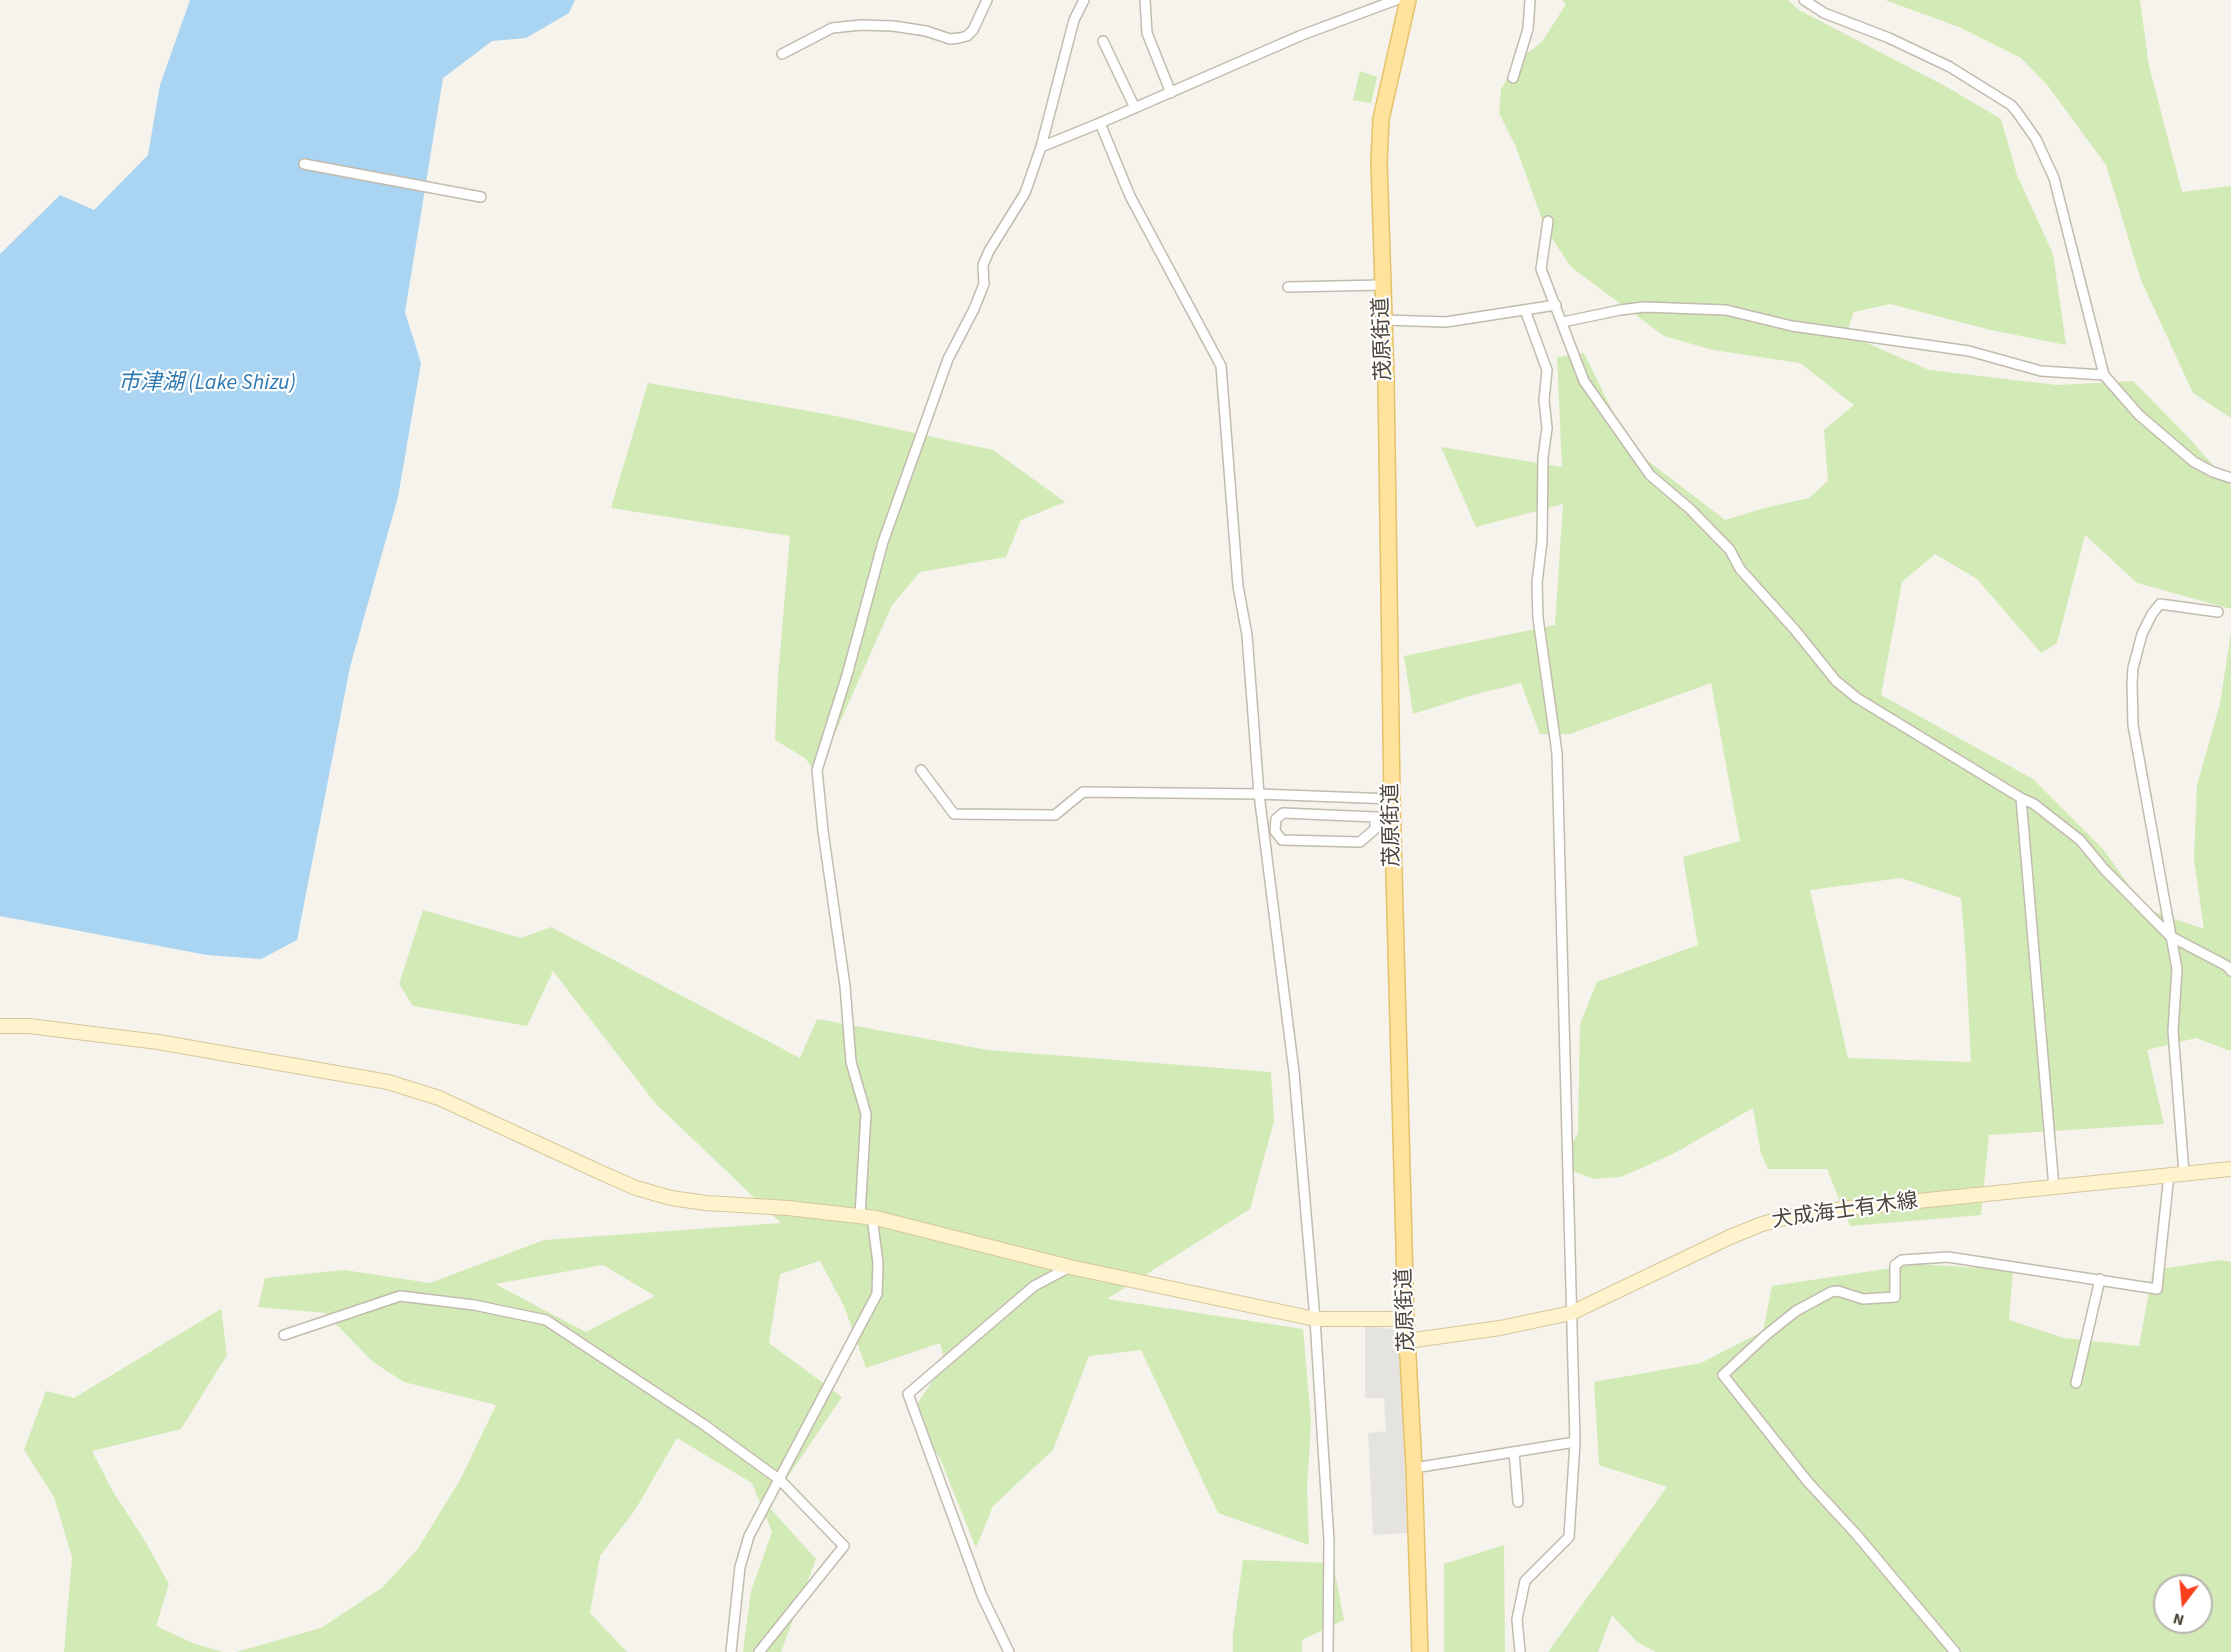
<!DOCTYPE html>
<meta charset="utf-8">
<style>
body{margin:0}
#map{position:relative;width:2231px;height:1652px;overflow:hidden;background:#f6f3ec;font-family:"Source Sans 3",sans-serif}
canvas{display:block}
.north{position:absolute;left:2153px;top:1574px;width:60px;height:60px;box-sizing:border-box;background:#fff;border:2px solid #b7b4b0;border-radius:50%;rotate:196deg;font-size:16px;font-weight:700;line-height:24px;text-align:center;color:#4b4439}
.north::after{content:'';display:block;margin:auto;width:21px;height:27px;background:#fc3f1d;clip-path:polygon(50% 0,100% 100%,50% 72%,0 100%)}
</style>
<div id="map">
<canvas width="2231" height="1652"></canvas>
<div class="north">N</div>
</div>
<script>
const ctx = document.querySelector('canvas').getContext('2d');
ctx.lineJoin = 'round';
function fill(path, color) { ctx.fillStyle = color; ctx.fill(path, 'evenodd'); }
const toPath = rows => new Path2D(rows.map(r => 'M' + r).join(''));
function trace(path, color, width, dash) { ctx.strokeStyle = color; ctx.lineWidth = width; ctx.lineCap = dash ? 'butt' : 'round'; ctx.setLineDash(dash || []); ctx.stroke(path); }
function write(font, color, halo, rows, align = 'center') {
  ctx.font = font + ' "Source Sans 3","Noto Sans JP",sans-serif'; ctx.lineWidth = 4.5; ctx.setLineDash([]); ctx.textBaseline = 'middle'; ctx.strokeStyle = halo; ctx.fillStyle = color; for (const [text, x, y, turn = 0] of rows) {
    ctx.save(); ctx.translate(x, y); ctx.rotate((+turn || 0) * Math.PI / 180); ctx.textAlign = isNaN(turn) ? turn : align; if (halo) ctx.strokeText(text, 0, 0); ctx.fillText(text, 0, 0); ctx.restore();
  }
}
fill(toPath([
 [1562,0,1788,0,1799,10,1945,86,2001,119,2017,175,2053,254,2066,345,1991,330,1890,304,1854,312,1846,334,1929,370,2057,385,2133,381,2190,439,2231,486,2231,609,2137,583,2085,535,2057,643,2041,653,1977,579,1935,554,1902,582,1881,695,2033,779,2103,849,2146,909,2204,929,2194,859,2197,785,2220,704,2231,632,2231,1051,2196,1038,2147,1050,2164,1124,1989,1135,1981,1215,1850,1226,1827,1169,1768,1169,1761,1154,1753,1108,1671,1155,1621,1177,1594,1179,1573,1171,1567,1153,1578,1133,1580,1024,1597,982,1698,945,1683,857,1740,841,1711,683,1570,734,1540,734,1521,683,1473,695,1413,714,1404,656,1555,625,1563,504,1476,527,1441,447,1562,467,1557,357,1584,353,1630,447,1725,520,1765,508,1809,498,1828,481,1824,430,1854,405,1800,363,1713,350,1664,336,1571,267,1545,228,1516,147,1499,113,1501,89,1517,61,1542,42,1566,4],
 [1901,878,1961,898,1965,946,1971,1062,1848,1058,1810,890],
 [1885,0,2140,0,2149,66,2182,192,2231,186,2231,418,2193,393,2141,280,2106,165,2048,86,2021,58,1959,27],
 [1360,71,1377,77,1371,103,1353,100],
 [648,383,831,415,993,450,1065,502,1021,520,1006,557,920,572,892,605,817,774,805,758,775,740,778,677,790,536,611,508],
 [423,910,521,938,551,927,800,1058,817,1019,988,1050,1271,1072,1274,1121,1250,1209,1107,1299,1303,1329,1311,1422,1307,1489,1309,1545,1218,1513,1141,1350,1089,1356,1053,1450,993,1506,976,1548,940,1458,911,1413,945,1362,940,1343,866,1368,844,1306,820,1261,780,1274,769,1343,842,1397,768,1506,816,1559,781,1652,743,1652,751,1591,772,1532,752,1483,677,1438,635,1510,600,1556,590,1613,627,1652,236,1652,321,1628,383,1587,417,1550,460,1480,496,1405,404,1382,373,1362,325,1313,258,1307,265,1278,344,1270,430,1283,544,1240,781,1223,655,1103,553,971,527,1026,413,1006,399,984],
 [603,1265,655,1296,586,1332,495,1284],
 [2221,1260,2231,1262,2231,1652,1656,1652,1637,1642,1612,1615,1598,1652,1548,1652,1667,1487,1599,1465,1594,1382,1701,1363,1763,1331,1772,1286,1918,1264,2013,1270,2009,1320,2064,1338,2139,1346,2153,1270],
 [2165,1586,2201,1586,2201,1622,2165,1622],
 [221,1309,227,1355,181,1429,92,1451,113,1492,142,1536,169,1584,156,1626,195,1644,223,1652,64,1652,72,1557,54,1497,24,1450,46,1391,74,1398],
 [1504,1545,1505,1652,1444,1652,1444,1564],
 [1243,1560,1333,1563,1344,1620,1302,1640,1302,1652,1233,1652,1233,1633]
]), '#d2eab5');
fill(toPath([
 [1365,1326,1393,1329,1400,1337,1407,1533,1373,1535,1368,1433,1386,1431,1384,1398,1365,1398]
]), '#e5e3e0');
fill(toPath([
 [190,0,575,0,569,13,526,38,492,41,443,78,405,312,421,363,398,497,350,667,297,940,261,959,207,955,0,916,0,254,60,195,94,210,148,155,160,85]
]), '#a9d4f2');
const street = toPath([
 [1145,0,1147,33,1171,93],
 [1804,0,1824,13,1889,38,1950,67,2011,105,2017,112,2036,139,2054,178,2104,375,2139,415,2194,462,2213,472,2231,478],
 [1103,41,1135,108],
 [782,54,832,28,861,25,893,26,926,31,950,39,959,38,967,36,973,30,987,0],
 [1513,78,1528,29,1530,0],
 [1100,123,1130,196,1221,366,1238,586,1247,635,1259,794,1294,1072,1315,1319,1329,1541,1328,1652],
 [1041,147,1074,20,1084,0],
 [304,164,481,197],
 [1548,221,1541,269,1584,381,1650,475,1690,509,1730,550,1740,569,1795,630,1836,681,1857,698,2021,798,2054,1188],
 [1288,287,1382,285],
 [1384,320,1446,322,1556,305],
 [1563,322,1620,310,1644,307,1726,310,1792,326,1969,351,2041,371,2104,375],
 [921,770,954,814,1055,815,1083,792,1259,794,1392,799],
 [2021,798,2034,804,2080,840,2104,869,2170,936,2227,966,2231,971],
 [1375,817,1375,829,1360,842,1282,840,1275,831,1276,819,1283,813,1375,817,1392,818],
 [2184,1173,2173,1031,2177,969,2133,725,2132,684,2133,668,2142,634,2152,614,2160,604,2218,612],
 [860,1215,866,1114,851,1062,845,986,823,831,817,770,847,675,883,542,948,359,974,309,984,284,983,265,989,251,1025,193,1041,147,1100,123,1302,35,1396,0],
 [284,1335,400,1296,474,1305,546,1320,703,1424,780,1480,844,1546,759,1652],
 [2076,1383,2100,1279],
 [1514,1452,1518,1502],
 [1414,1468,1575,1442],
 [731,1652,740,1567,749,1536,877,1294,878,1263,872,1217],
 [1009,1652,982,1596,908,1394,1034,1286,1070,1267],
 [1520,1652,1517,1619,1525,1581,1569,1537,1575,1442,1557,753,1538,618,1537,583,1542,541,1543,457,1547,428,1544,400,1547,370,1525,310],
 [1955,1652,1856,1534,1808,1482,1723,1375,1766,1335,1796,1311,1831,1292,1838,1291,1863,1299,1895,1297,1895,1265,1902,1260,1948,1257,2157,1289,2169,1174]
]);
const secondary = toPath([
 [0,1026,29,1026,158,1042,388,1082,439,1098,604,1174,636,1188,671,1198,706,1203,788,1208,876,1218,1070,1267,1315,1319,1406,1319],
 [1407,1341,1500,1328,1571,1313,1730,1237,1762,1224,1788,1217,1849,1208,2231,1169]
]);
const primary = toPath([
 [1408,0,1381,119,1379,162,1386,379,1392,799,1406,1319,1414,1468,1420,1652]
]);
trace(street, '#c2bbae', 12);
trace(secondary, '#d6c79b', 16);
trace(primary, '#e6c16a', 18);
trace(street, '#fff', 9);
trace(secondary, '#fff3cd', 14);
trace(primary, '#ffe39c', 15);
write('21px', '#4b4439', '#fff', [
 ["茂原街道",1384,339,-92],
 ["茂原街道",1393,825,-91],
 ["犬成海士有木線",1845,1212,-8],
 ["茂原街道",1407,1310,-92]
]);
write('italic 22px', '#2e7ab2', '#fff', [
 ["市津湖 (Lake Shizu)",207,384]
]);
</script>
